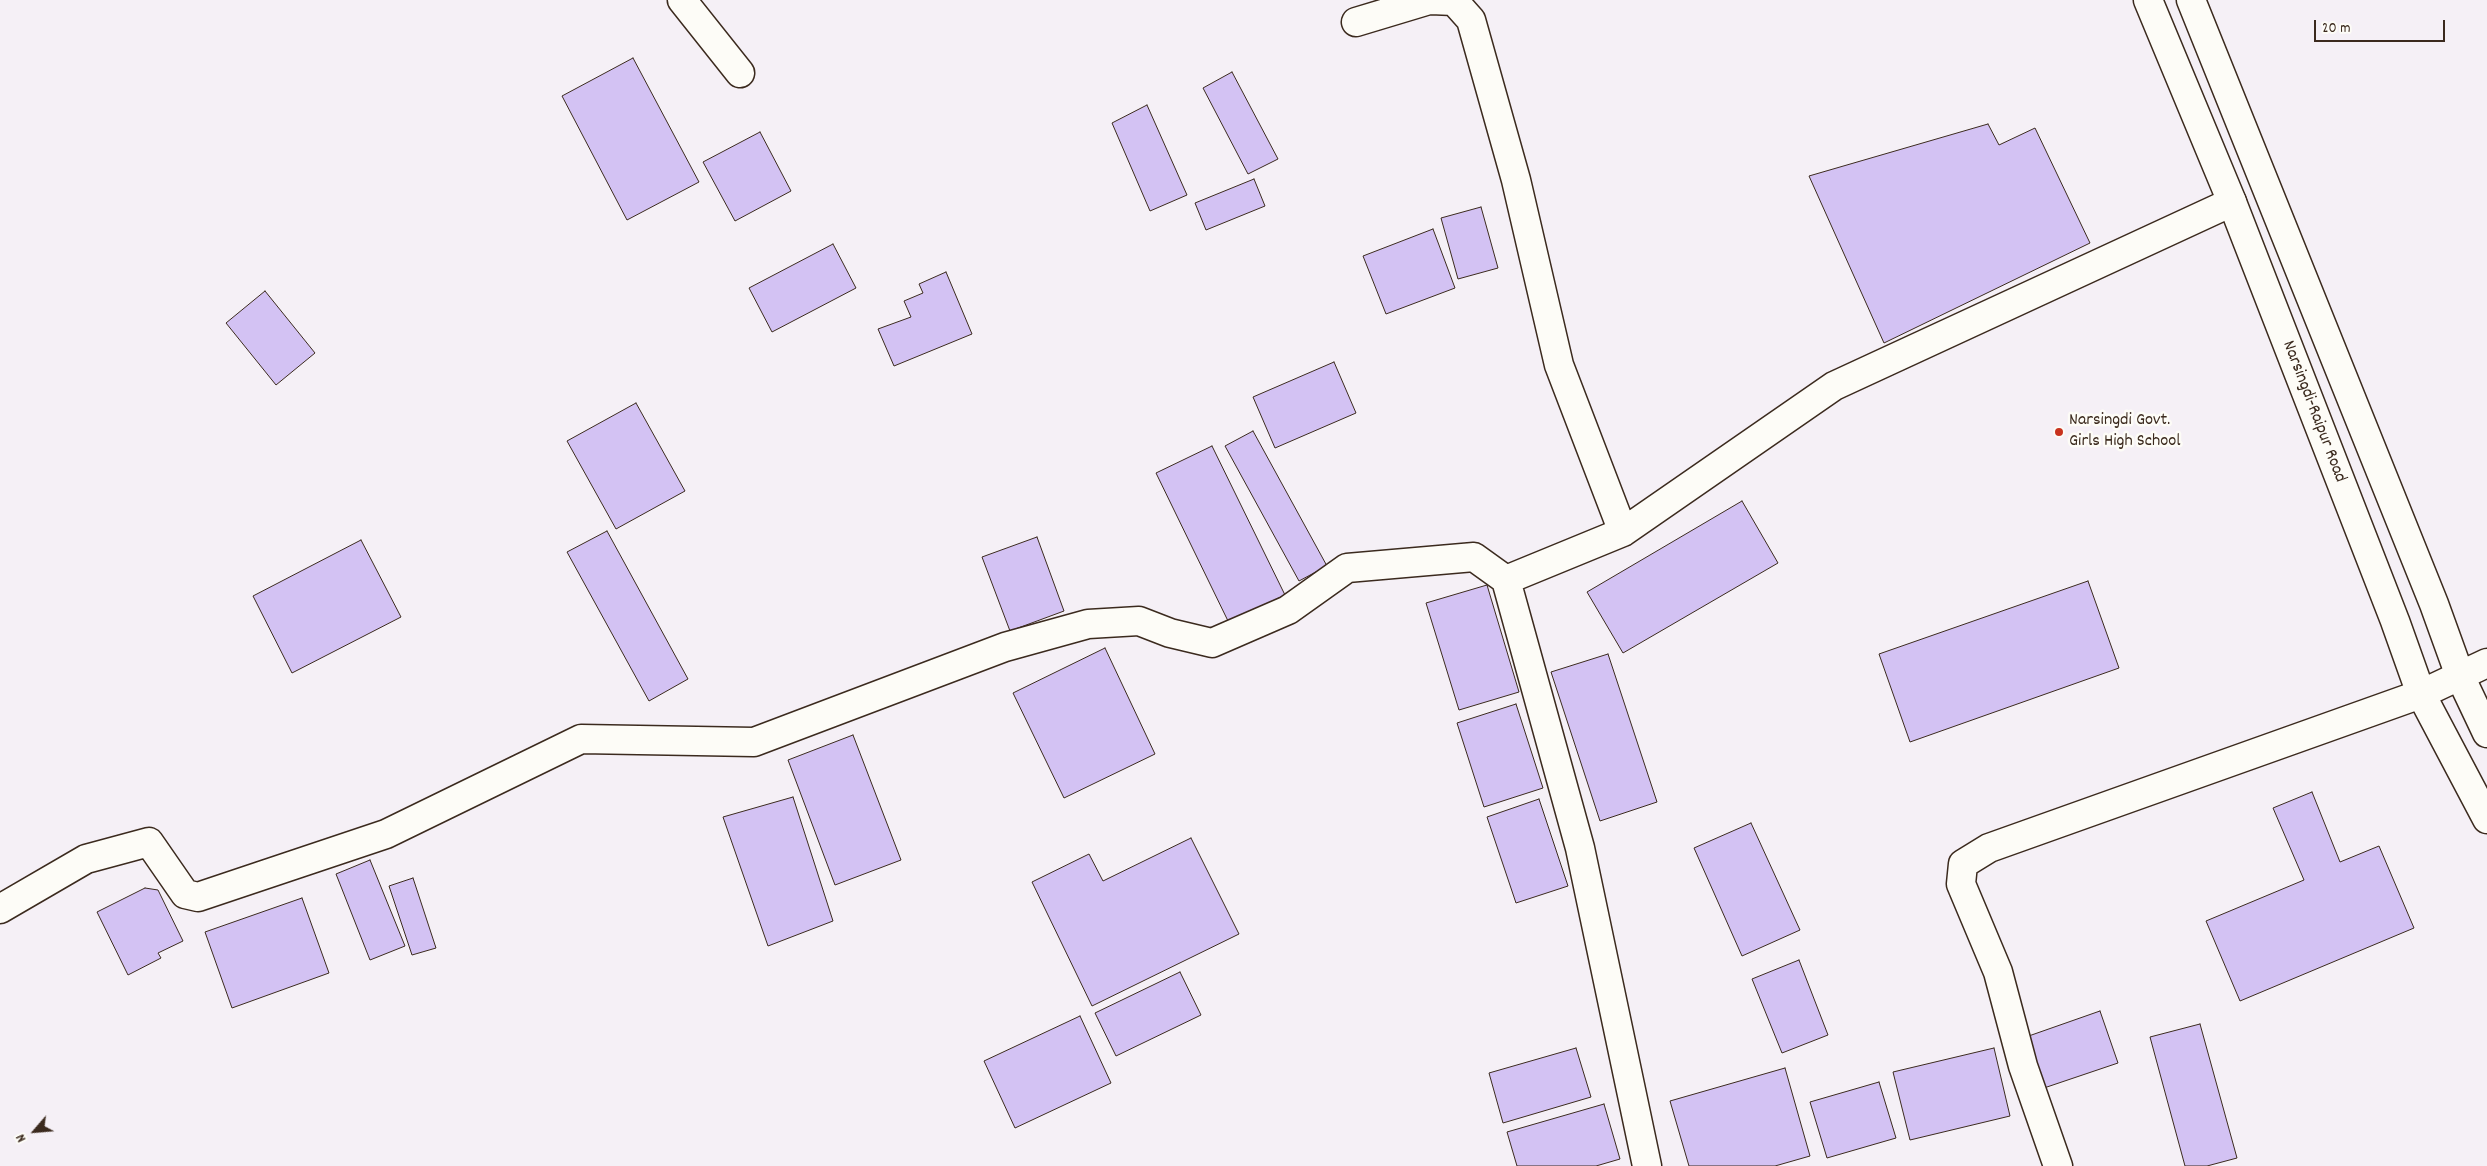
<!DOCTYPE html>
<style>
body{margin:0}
#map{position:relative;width:2487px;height:1166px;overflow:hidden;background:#f5f0f6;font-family:Dekko,sans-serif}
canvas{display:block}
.north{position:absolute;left:10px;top:1106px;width:50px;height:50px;-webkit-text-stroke:4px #fdfcf7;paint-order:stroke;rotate:243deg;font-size:14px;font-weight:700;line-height:20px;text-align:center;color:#3b2a1e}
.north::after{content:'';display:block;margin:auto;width:18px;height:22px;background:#3b2a1e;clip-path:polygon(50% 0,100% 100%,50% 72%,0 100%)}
.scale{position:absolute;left:2314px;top:20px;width:131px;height:22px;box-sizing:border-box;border:2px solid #3b2a1e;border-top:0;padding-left:6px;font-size:15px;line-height:18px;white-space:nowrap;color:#3b2a1e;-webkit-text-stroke:4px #fdfcf7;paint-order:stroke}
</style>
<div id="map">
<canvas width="2487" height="1166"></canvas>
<div class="north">N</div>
<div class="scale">20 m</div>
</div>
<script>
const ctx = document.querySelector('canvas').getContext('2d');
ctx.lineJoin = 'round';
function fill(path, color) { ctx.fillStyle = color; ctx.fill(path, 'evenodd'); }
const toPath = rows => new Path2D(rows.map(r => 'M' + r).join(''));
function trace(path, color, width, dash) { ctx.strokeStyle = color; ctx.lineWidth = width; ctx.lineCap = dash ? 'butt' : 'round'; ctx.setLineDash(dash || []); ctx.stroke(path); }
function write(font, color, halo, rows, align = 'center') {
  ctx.font = font + ' Dekko,sans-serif'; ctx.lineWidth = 5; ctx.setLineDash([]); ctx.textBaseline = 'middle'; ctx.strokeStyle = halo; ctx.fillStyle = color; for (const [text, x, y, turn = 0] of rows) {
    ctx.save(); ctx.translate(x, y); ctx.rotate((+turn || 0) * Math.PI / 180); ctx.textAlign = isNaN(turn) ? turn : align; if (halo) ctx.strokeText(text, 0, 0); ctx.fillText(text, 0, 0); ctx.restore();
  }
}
const building = toPath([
 [633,58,699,182,627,220,562,96,633,58],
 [1232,72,1278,159,1248,174,1203,88,1232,72],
 [1147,105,1187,195,1150,211,1112,123,1147,105],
 [1988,124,1999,145,2035,128,2090,243,1884,343,1809,176,1988,124],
 [760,132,791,191,735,221,703,162,760,132],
 [1254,179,1265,206,1206,230,1195,203,1254,179],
 [1481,207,1498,268,1458,279,1441,218,1481,207],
 [1433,229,1455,288,1386,314,1363,256,1433,229],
 [833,244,856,288,772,332,749,288,833,244],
 [946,272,972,334,894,366,878,329,911,317,904,301,923,293,919,284,946,272],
 [265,291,315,353,276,385,226,323,265,291],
 [1334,362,1356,413,1275,448,1253,397,1334,362],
 [636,403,685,491,616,529,567,441,636,403],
 [1253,431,1327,566,1299,581,1225,446,1253,431],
 [1212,446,1285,595,1229,623,1156,473,1212,446],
 [1742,501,1778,563,1623,653,1587,592,1742,501],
 [607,531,688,679,649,701,567,552,607,531],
 [1037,537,1064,611,1010,631,982,557,1037,537],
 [361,540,401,617,292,673,253,596,361,540],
 [2088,581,2119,668,1910,742,1879,654,2088,581],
 [1487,585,1519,692,1459,710,1426,603,1487,585],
 [1105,648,1155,754,1064,798,1013,693,1105,648],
 [1608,654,1657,802,1600,821,1551,672,1608,654],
 [1516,704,1543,788,1484,807,1457,723,1516,704],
 [853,735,901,860,835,885,788,760,853,735],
 [2312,792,2340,862,2379,846,2414,928,2240,1001,2206,921,2304,880,2273,808,2312,792],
 [793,797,833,921,768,946,723,817,793,797],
 [1539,799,1568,886,1516,903,1487,817,1539,799],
 [1751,823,1800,930,1742,956,1694,848,1751,823],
 [1191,838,1239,934,1092,1006,1032,882,1089,854,1103,881,1191,838],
 [370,860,405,946,370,960,336,874,370,860],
 [413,878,436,948,412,955,389,886,413,878],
 [145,888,158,890,183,941,158,953,161,958,128,975,97,912,145,888],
 [302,898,329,973,232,1008,205,932,302,898],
 [1799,960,1828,1035,1782,1053,1752,979,1799,960],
 [1180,972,1201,1015,1116,1056,1095,1013,1180,972],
 [2100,1011,2118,1063,2041,1089,2023,1038,2100,1011],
 [1080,1016,1111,1083,1015,1128,984,1061,1080,1016],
 [2200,1024,2237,1158,2207,1166,2185,1166,2150,1037,2200,1024],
 [1576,1048,1591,1097,1503,1123,1489,1073,1576,1048],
 [1994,1048,2010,1116,1910,1140,1893,1072,1994,1048],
 [1785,1068,1810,1156,1775,1166,1689,1166,1670,1101,1785,1068],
 [1879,1082,1896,1138,1827,1158,1810,1102,1879,1082],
 [1604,1104,1620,1159,1596,1166,1517,1166,1507,1132,1604,1104]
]);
fill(building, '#d3c2f3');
trace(building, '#3b2a1e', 1);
const street = toPath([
 [682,0,740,73],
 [1431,0,1454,1,1471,20,1516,180,1559,365,1623,532],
 [1356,22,1429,0],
 [1506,580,1623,532,1834,386,2232,202],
 [0,909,86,859,149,842,185,894,198,897,386,834,581,739,754,742,1005,647,1088,624,1139,621,1170,633,1212,643,1288,610,1347,568,1474,557,1506,580,1580,848,1647,1166],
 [2058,1166,2023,1066,1998,972,1961,884,1963,864,1989,848,2421,694,2487,663]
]);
const primary = toPath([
 [2148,0,2232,202,2395,621,2421,694,2487,819],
 [2191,0,2434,604,2460,676,2487,733]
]);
trace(street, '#3b2a1e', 31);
trace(primary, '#3b2a1e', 31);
trace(street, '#fdfcf7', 28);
trace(primary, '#fdfcf7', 28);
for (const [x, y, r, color] of [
 [2059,432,5,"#c8321e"]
]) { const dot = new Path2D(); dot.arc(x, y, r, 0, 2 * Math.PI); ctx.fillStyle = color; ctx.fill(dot); trace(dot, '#fdfcf7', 2); }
write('18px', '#3b2a1e', '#fdfcf7', [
 ["Narsingdi-Raipur Road",2313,412,69]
]);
write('18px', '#3b2a1e', '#fdfcf7', [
 ["Narsingdi Govt.",2069,422],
 ["Girls High School",2069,443]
], 'left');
</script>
